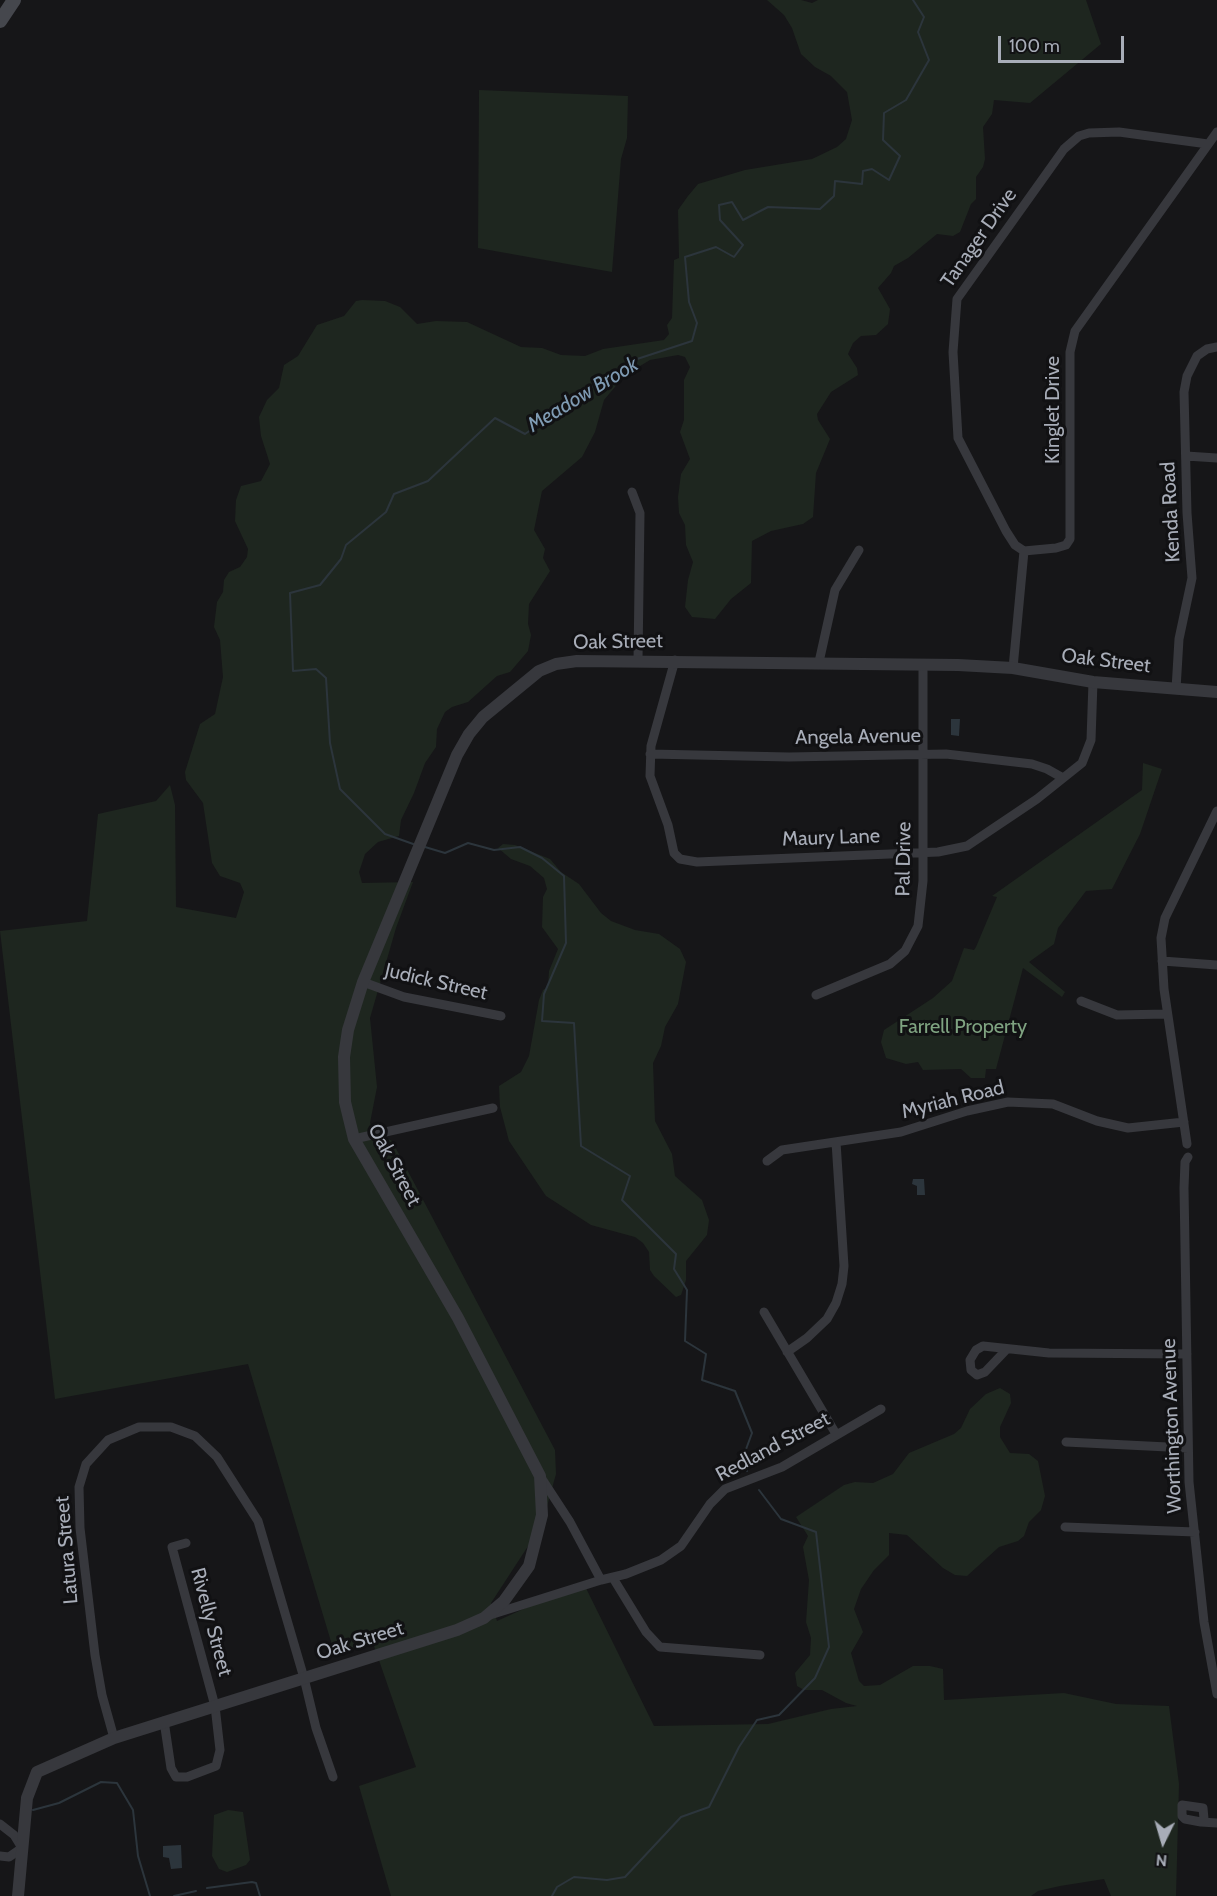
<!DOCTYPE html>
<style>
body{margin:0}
#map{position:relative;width:1217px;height:1896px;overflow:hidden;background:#161618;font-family:Cabin,sans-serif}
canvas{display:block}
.north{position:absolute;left:1133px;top:1812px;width:60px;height:60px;-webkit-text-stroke:4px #111113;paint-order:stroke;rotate:185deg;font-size:16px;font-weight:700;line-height:24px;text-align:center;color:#a8adb8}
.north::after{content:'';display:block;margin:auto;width:21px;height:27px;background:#a8adb8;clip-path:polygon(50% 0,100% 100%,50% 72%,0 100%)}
.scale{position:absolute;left:998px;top:36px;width:126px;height:27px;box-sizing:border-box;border:3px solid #a8adb8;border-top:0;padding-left:8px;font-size:18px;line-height:21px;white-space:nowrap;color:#a8adb8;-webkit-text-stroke:4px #111113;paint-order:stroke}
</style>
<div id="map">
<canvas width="1217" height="1896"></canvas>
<div class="north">N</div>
<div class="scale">100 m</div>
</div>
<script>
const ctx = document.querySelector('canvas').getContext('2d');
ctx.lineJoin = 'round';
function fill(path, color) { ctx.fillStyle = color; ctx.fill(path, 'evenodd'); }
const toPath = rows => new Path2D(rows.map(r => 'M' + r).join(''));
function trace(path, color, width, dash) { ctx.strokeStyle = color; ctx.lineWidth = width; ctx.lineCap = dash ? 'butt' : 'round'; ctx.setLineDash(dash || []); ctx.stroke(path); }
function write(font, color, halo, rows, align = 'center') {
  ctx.font = font + ' Cabin,sans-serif'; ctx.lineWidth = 6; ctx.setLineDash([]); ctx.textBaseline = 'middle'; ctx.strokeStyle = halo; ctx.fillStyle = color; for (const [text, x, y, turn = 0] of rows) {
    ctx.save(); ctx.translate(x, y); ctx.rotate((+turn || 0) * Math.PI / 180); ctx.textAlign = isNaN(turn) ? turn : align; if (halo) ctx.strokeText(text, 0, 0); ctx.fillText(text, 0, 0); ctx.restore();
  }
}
fill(toPath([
 [767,0,801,0,812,3,818,0,1086,0,1101,44,1030,103,994,100,992,114,983,127,985,159,983,167,976,177,976,199,971,204,960,232,953,236,937,234,908,258,894,266,891,273,878,288,890,309,888,324,876,335,861,336,853,343,848,354,857,368,858,375,831,392,817,414,818,420,830,439,816,473,813,517,803,524,771,531,752,541,751,583,731,599,715,619,692,617,685,607,688,580,693,562,686,545,685,525,679,513,678,497,681,474,690,459,680,432,684,420,684,380,690,367,685,357,678,355,650,360,625,375,604,400,595,432,582,457,542,491,534,530,545,549,543,558,550,571,529,604,528,624,531,635,528,651,510,672,497,676,468,702,452,707,445,712,437,729,436,747,425,763,414,793,401,820,399,836,378,842,365,854,359,872,362,883,413,882,396,928,370,1018,377,1087,370,1123,377,1133,392,1141,555,1450,556,1474,546,1510,534,1537,491,1603,497,1621,583,1582,654,1726,768,1724,831,1709,857,1706,846,1703,822,1690,804,1690,797,1686,795,1673,810,1655,811,1638,806,1622,809,1580,803,1547,808,1536,796,1517,844,1485,855,1482,873,1483,893,1474,909,1453,954,1434,961,1428,970,1409,986,1394,1000,1388,1010,1394,1011,1403,1000,1427,1000,1437,1010,1453,1029,1454,1038,1461,1045,1496,1041,1510,1029,1522,1024,1536,1018,1541,999,1547,967,1576,955,1575,943,1568,907,1535,889,1533,889,1555,874,1570,861,1589,854,1609,863,1632,851,1653,859,1681,864,1686,880,1685,913,1666,930,1666,943,1669,944,1700,1064,1693,1116,1704,1169,1706,1179,1784,1176,1896,1111,1896,1104,1879,1060,1886,1038,1891,1031,1896,391,1896,359,1786,416,1767,373,1643,335,1655,248,1364,55,1399,0,931,87,921,98,814,156,801,170,785,175,805,176,907,236,918,244,892,240,883,220,876,212,863,203,803,186,780,185,772,200,724,215,714,223,677,220,640,214,627,217,602,223,592,224,580,229,572,240,567,247,557,248,549,235,521,236,500,241,486,261,481,270,464,261,436,259,417,267,400,279,388,284,365,298,356,317,325,344,316,356,301,362,300,385,301,400,307,417,324,436,321,467,322,521,347,542,348,561,355,585,356,603,349,664,340,669,334,667,325,672,318,674,260,679,258,678,210,688,196,698,184,745,170,812,159,837,147,846,139,852,120,847,92,831,76,815,67,801,54,792,28,784,15],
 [479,90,628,96,627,138,621,159,612,272,478,248],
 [1143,763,1162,769,1140,834,1112,889,1086,891,1058,928,1054,944,1029,962,1065,992,1062,997,1023,968,996,1069,986,1069,985,1078,971,1078,961,1069,923,1070,918,1062,906,1064,886,1058,881,1042,884,1030,933,998,952,981,964,948,974,950,976,947,997,897,992,896,1142,790],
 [503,844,515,845,550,859,561,872,579,884,601,913,611,921,635,930,659,934,680,949,686,962,678,1004,665,1027,661,1046,653,1063,655,1121,672,1154,675,1176,702,1200,709,1220,707,1235,686,1261,686,1280,681,1295,676,1297,654,1276,650,1270,649,1252,643,1243,635,1237,591,1225,546,1196,509,1141,500,1107,499,1086,521,1072,529,1056,539,1000,543,990,548,987,549,971,558,949,542,927,543,897,547,889,544,878,530,866,511,859,498,848],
 [228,1810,243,1812,250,1860,246,1865,227,1872,219,1869,212,1856,214,1815]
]), '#1e261f');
fill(toPath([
 [951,719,960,719,959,736,951,735],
 [913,1179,924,1179,925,1195,917,1195,917,1186,912,1184],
 [181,1845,182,1868,171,1869,169,1858,163,1857,163,1846]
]), '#2c353c');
trace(toPath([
 [416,845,385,834,340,789,330,743,326,678,316,669,293,671,290,593,320,585,341,559,346,545,386,512,394,494,428,481,495,418,525,434,628,362,692,341,697,323,689,302,685,257,716,247,734,257,743,245,720,220,719,205,732,202,743,220,768,207,820,209,834,196,835,181,862,184,863,171,872,169,889,180,900,156,883,140,884,113,906,100,929,60,918,32,924,17,913,0],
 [425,847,445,853,468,843,494,850,520,847,542,858,564,876,566,943,544,994,542,1021,574,1023,581,1146,630,1176,622,1200,676,1254,674,1269,687,1290,685,1341,706,1354,702,1380,735,1391,752,1433,745,1452,747,1471],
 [33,1810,59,1803,101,1782,117,1783,133,1810,138,1856,150,1896],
 [207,1888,252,1882,256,1883,260,1896],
 [174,1896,196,1891],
 [552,1896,557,1887,574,1877,607,1880,625,1877,681,1817,709,1807,739,1747,757,1720,779,1715,815,1678,829,1647,816,1532,781,1519,759,1490]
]), '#2c353c', 2);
trace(toPath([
 [1186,456,1217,458],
 [632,492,640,513,638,660],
 [1024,551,1056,548,1066,545,1070,539,1070,352,1075,331,1217,132],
 [675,660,651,746,650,776,668,825,674,853,680,859,697,862,938,852,967,846,1037,799,1082,763,1091,740,1093,682],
 [819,662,835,590,859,550],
 [1013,668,1024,551,1015,545,1006,531,958,438,953,352,957,299,1064,149,1079,136,1089,133,1119,132,1208,144],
 [1176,689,1179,639,1192,578,1187,513,1184,392,1187,376,1197,356,1207,349,1217,347],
 [650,754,789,757,946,754,1032,764,1047,769,1063,778],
 [1162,961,1217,965],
 [363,982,404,997,501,1016],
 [816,995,890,964,905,951,918,926,923,881,923,664],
 [1081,1001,1117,1015,1167,1014],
 [354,1139,493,1108],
 [1187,1144,1164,989,1161,938,1165,918,1217,811],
 [1188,1157,1185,1162,1184,1188,1189,1482,1204,1622,1217,1694],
 [767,1161,782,1150,901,1132,967,1111,1008,1102,1053,1104,1097,1121,1128,1128,1184,1122],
 [764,1312,836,1434],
 [1007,1349,985,1372,977,1375,971,1370,970,1360,976,1350,983,1346,1049,1353,1187,1354],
 [787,1352,807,1338,827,1319,836,1303,842,1284,844,1266,836,1142],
 [1066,1442,1188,1448],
 [1065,1527,1195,1532],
 [613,1578,646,1632,660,1647,760,1655],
 [601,1580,626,1574,661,1560,681,1546,710,1504,725,1489,782,1467,881,1409],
 [490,1615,601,1580,570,1522,540,1476],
 [164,1721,171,1768,176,1777,187,1777,216,1766,220,1750,215,1706,172,1547,186,1543],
 [114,1738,102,1695,95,1655,80,1528,79,1487,86,1464,108,1440,139,1427,171,1427,195,1436,217,1457,258,1521,304,1678,316,1728,333,1777],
 [1201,1822,1204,1819,1203,1808,1182,1805,1182,1816,1185,1819,1201,1822,1217,1823],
 [0,1824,14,1835,22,1848,9,1857,0,1856]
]), '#37383d', 9);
trace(toPath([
 [18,1896,27,1798,37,1772,114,1738,457,1630,484,1618,504,1601,529,1566,542,1515,540,1476,458,1318,354,1139,345,1102,344,1057,348,1030,363,982,457,755,469,734,483,717,539,671,556,664,577,661,958,665,1013,668,1093,682,1217,692]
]), '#37383d', 12);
trace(toPath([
 [0,21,14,0]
]), '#45474d', 14);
write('20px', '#a8adb8', '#111113', [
 ["Tanager Drive",979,238,-55],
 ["Kinglet Drive",1053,410,-90],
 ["Kenda Road",1171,512,-93],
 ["Oak Street",618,642,-1],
 ["Oak Street",1106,661,7],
 ["Angela Avenue",858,737,-1],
 ["Maury Lane",831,838,-2],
 ["Pal Drive",904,859,-89],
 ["Judick Street",436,982,13],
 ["Myriah Road",953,1100,-14],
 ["Oak Street",394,1165,62],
 ["Worthington Avenue",1172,1426,-92],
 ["Redland Street",773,1447,-28],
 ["Latura Street",67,1550,-95],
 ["Rivelly Street",211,1622,75],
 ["Oak Street",360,1641,-17]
]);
write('20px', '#7fa381', '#111113', [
 ["Farrell Property",963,1027]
]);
write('italic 21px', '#7f9bb3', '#111113', [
 ["Meadow Brook",583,395,-31]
]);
</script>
